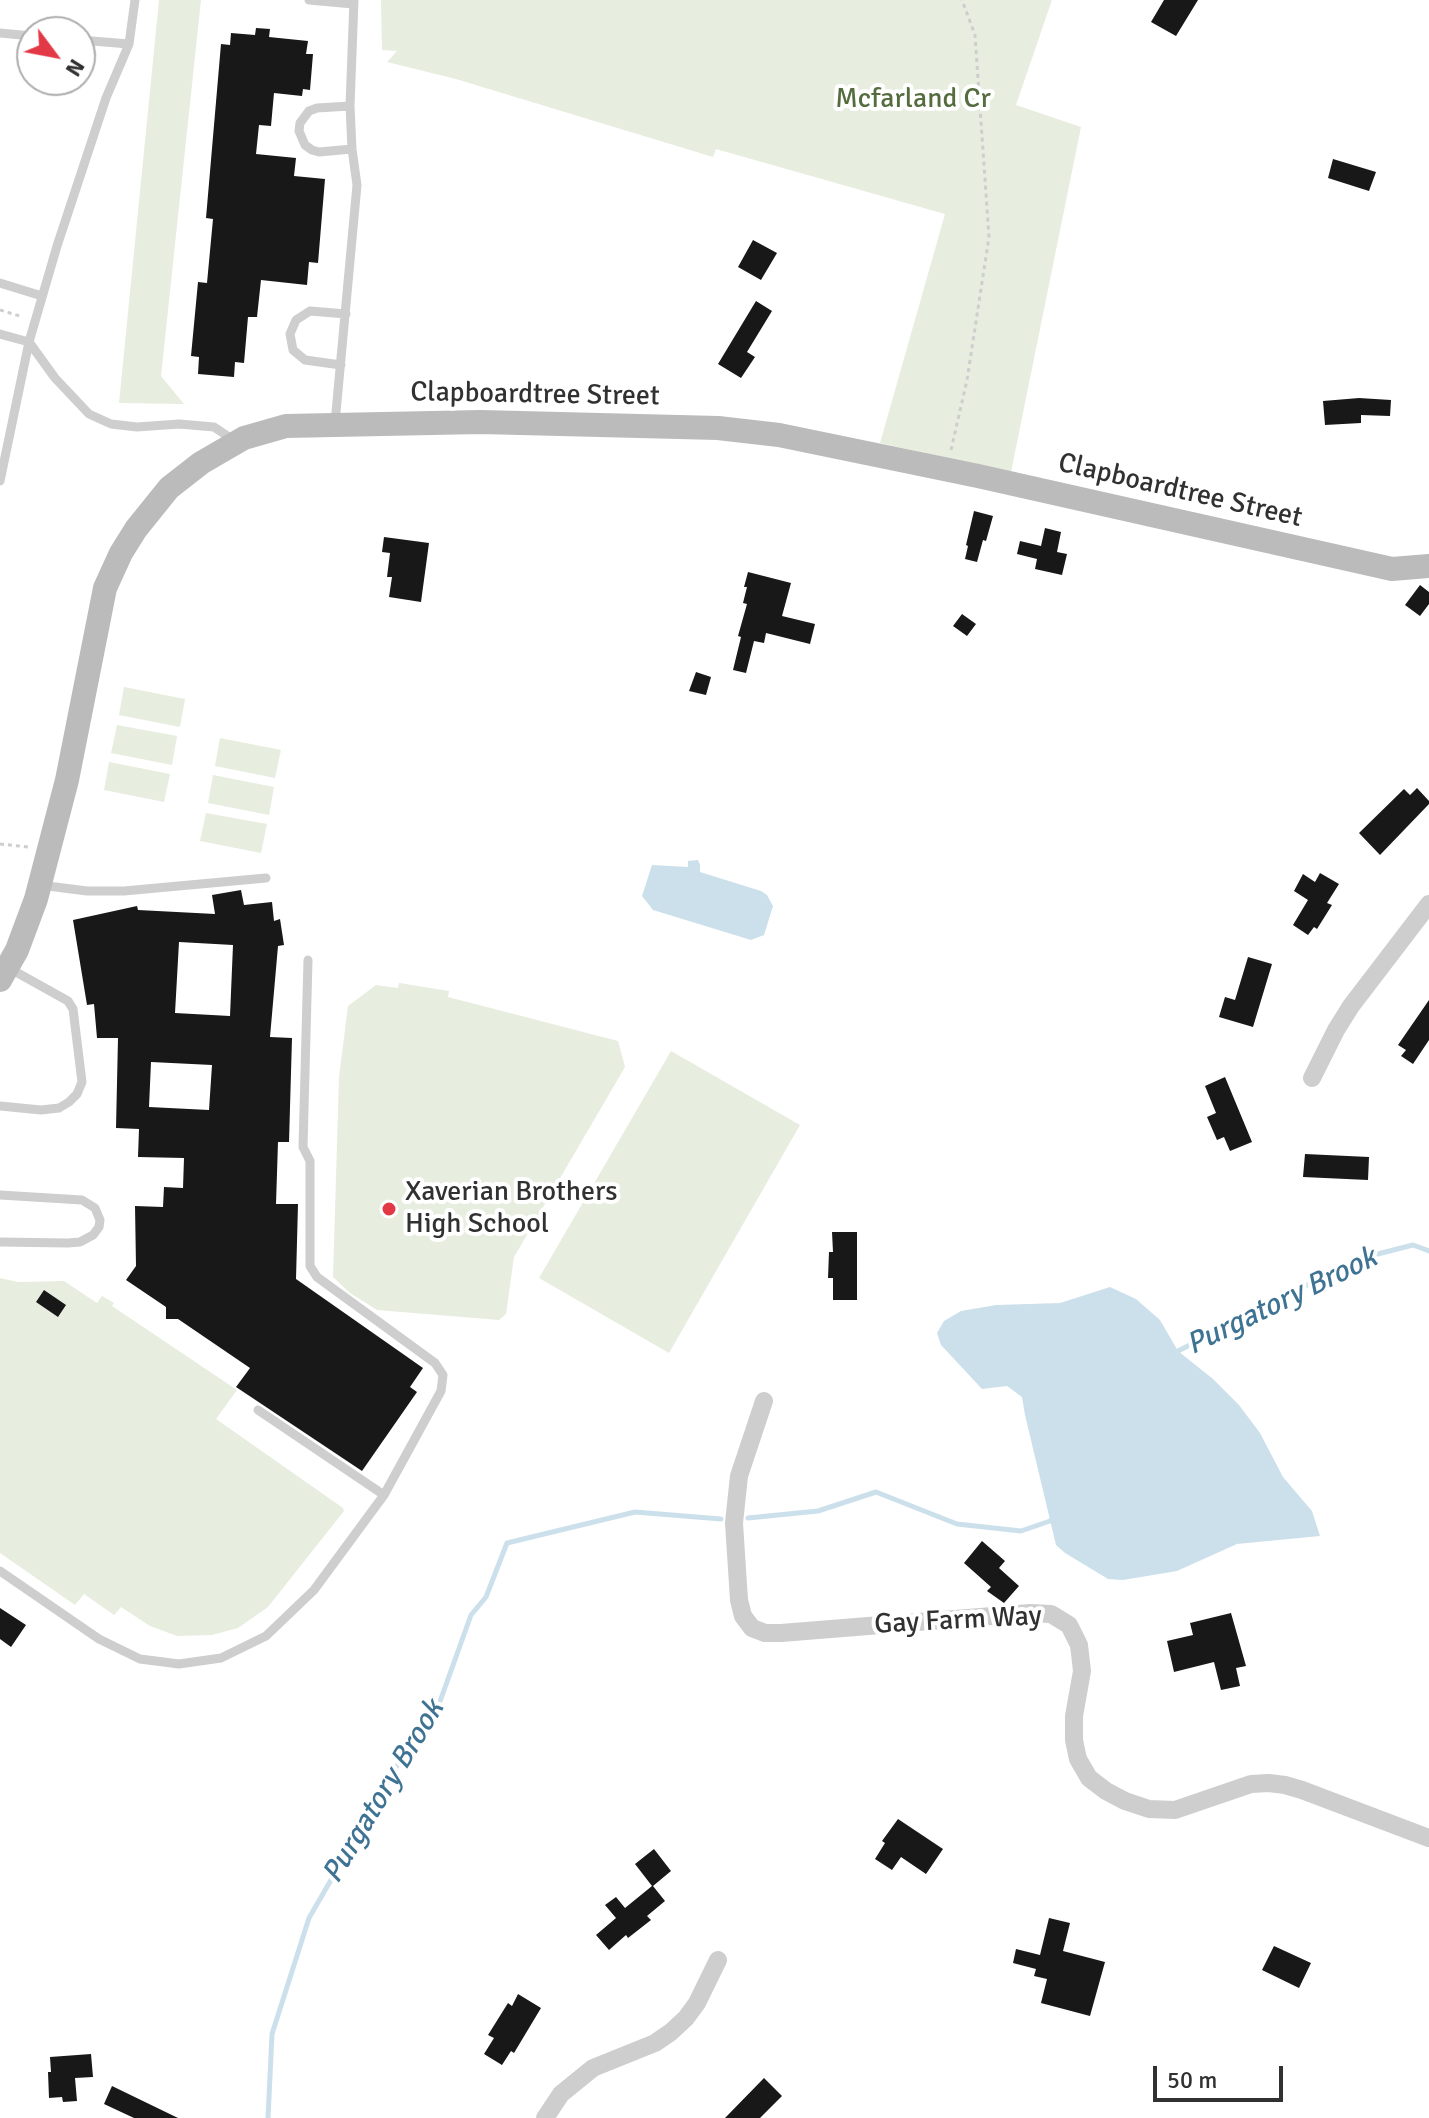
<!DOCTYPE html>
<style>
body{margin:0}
#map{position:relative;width:1429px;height:2118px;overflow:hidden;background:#fff;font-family:Signika,sans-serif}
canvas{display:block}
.north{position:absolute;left:16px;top:16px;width:80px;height:80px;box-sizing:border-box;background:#fff;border:2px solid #adadad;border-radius:50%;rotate:122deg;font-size:22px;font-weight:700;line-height:32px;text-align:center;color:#313131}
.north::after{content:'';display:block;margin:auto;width:28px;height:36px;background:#e33845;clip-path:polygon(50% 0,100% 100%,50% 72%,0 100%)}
.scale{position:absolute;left:1153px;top:2066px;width:130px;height:36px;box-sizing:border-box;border:4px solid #313131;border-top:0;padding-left:10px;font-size:24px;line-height:28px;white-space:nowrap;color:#313131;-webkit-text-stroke:6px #fff;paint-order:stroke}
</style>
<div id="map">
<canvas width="1429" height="2118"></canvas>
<div class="north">N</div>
<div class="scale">50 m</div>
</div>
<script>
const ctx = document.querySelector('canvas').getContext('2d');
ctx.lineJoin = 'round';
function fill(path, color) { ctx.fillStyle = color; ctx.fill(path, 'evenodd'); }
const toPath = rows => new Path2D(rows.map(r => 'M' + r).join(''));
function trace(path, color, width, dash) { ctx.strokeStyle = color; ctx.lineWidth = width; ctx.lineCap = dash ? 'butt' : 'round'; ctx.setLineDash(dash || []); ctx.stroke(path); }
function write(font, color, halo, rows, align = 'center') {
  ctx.font = font + ' Signika,sans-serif'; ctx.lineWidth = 8; ctx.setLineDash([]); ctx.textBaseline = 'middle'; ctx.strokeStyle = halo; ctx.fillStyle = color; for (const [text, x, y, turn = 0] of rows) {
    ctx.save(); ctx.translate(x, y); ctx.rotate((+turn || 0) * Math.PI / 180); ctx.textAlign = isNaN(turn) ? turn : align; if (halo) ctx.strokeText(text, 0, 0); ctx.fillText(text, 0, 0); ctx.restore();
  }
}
fill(toPath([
 [159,0,201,0,161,376,184,404,119,403],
 [381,0,1052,0,1016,105,1081,127,1011,472,880,443,945,214,716,149,713,157,456,79,387,62,397,51,382,50],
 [124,687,185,699,180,727,119,715],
 [117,725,177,736,172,765,111,753],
 [220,738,281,750,275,778,215,766],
 [109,762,170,774,164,802,104,790],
 [213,775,274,787,269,815,208,803],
 [206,813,267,824,261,853,200,841],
 [399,983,449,991,448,997,618,1041,625,1067,514,1257,506,1314,499,1320,377,1310,350,1293,333,1277,339,1077,348,1006,376,985,398,988],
 [671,1051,800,1125,669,1353,539,1278],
 [0,1278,18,1282,64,1281,97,1303,102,1296,114,1303,112,1306,237,1390,216,1419,343,1508,344,1511,268,1607,238,1628,212,1635,177,1636,150,1626,121,1607,114,1615,84,1594,75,1605,0,1553]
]), '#e7eddf');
fill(toPath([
 [698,860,700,865,700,872,761,891,767,895,773,906,764,935,751,940,653,910,642,896,652,865,688,867,688,861],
 [1110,1287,1136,1299,1160,1320,1178,1351,1213,1379,1239,1405,1260,1433,1283,1477,1312,1511,1320,1536,1237,1544,1177,1571,1123,1580,1108,1579,1065,1553,1056,1545,1025,1415,1022,1397,1007,1386,982,1389,941,1345,937,1333,944,1321,961,1311,996,1305,1060,1303]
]), '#cce0ec');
trace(toPath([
 [1174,1356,1178,1351,1358,1259,1413,1245,1429,1251],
 [748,1518,818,1511,876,1492,957,1524,1021,1531,1050,1521,1053,1518],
 [268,2118,272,2034,309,1918,420,1726,438,1707,471,1615,486,1597,507,1543,635,1512,721,1519]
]), '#cce0ec', 5);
fill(toPath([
 [1164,0,1198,0,1176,36,1151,22],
 [256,28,270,29,269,37,308,41,306,54,313,54,310,90,303,89,302,96,274,93,271,126,259,125,256,154,296,158,294,176,325,179,318,263,309,262,307,285,261,280,257,317,248,317,244,363,235,362,234,377,198,374,199,357,191,356,198,282,207,283,213,219,206,218,221,44,230,45,231,33,255,35],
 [1333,159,1376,172,1369,191,1328,178],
 [753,240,777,253,761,280,738,267],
 [756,301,772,311,747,352,755,357,741,378,718,364],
 [1359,398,1391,400,1390,416,1361,415,1361,423,1325,425,1323,401],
 [974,511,993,516,986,541,983,540,977,562,965,559,968,546,966,545],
 [1045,528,1061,532,1057,552,1067,554,1062,575,1035,569,1037,559,1017,554,1020,541,1041,546],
 [384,537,429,543,421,602,389,597,392,577,387,577,390,553,382,552],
 [748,572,791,583,782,616,815,624,810,644,766,633,764,643,754,641,746,673,733,670,741,637,738,636,747,604,743,603,747,587,744,587],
 [1420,585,1429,592,1429,604,1420,616,1405,605],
 [962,614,976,624,967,636,953,626],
 [696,672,711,677,706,695,689,691],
 [1417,788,1429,801,1429,804,1380,855,1359,833,1404,789,1410,795],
 [1320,873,1339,884,1327,903,1332,905,1317,929,1314,927,1308,935,1293,925,1308,900,1294,891,1303,874,1315,882],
 [241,890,244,905,272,902,274,921,280,919,284,945,278,946,270,1037,292,1038,289,1142,278,1142,276,1204,298,1204,296,1279,423,1368,410,1387,417,1392,362,1471,236,1387,250,1368,178,1319,166,1319,166,1307,126,1280,136,1266,135,1206,163,1207,164,1187,183,1188,184,1158,138,1157,139,1129,116,1128,118,1038,97,1038,94,1004,87,1005,73,920,137,906,138,910,215,914,212,895],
 [179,942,233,945,230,1016,175,1013],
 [151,1062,212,1065,209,1110,149,1107],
 [1248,957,1272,964,1253,1027,1219,1017,1225,997,1235,1000],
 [1429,1000,1429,1040,1413,1064,1401,1056,1406,1050,1398,1045],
 [1225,1077,1252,1142,1230,1151,1224,1137,1217,1140,1207,1117,1216,1113,1205,1086],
 [1305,1154,1369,1157,1368,1180,1303,1177],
 [832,1232,857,1232,857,1300,833,1300,833,1278,828,1278,829,1252,833,1252],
 [44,1290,66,1305,58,1317,36,1302],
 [982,1541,1005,1561,999,1568,1019,1586,1004,1603,987,1591,991,1587,964,1563],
 [0,1608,26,1625,11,1647,0,1639],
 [1231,1613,1246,1666,1236,1668,1240,1686,1221,1690,1214,1662,1174,1672,1167,1641,1193,1635,1190,1623],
 [898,1819,943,1849,926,1874,901,1857,892,1870,875,1859,885,1843,882,1841],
 [654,1849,671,1871,653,1886,665,1901,647,1916,651,1920,628,1938,626,1935,609,1950,596,1935,616,1918,605,1905,616,1897,625,1908,652,1886,635,1864],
 [1049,1918,1070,1923,1063,1951,1105,1962,1090,2016,1041,2003,1047,1979,1034,1976,1036,1969,1013,1963,1016,1949,1040,1955],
 [1274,1946,1311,1963,1299,1988,1262,1970],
 [518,1994,541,2008,514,2053,511,2051,502,2065,484,2054,494,2038,488,2035,508,2003,512,2006],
 [91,2054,93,2077,75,2078,77,2101,63,2102,62,2097,49,2098,48,2072,51,2072,50,2057],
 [764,2078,782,2096,760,2118,725,2118],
 [112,2086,178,2118,134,2118,104,2104]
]), '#181818');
trace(toPath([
 [0,310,23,317],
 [951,450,967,380,989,237,975,35,962,0],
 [0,844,28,847]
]), '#cecece', 3, [4, 4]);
trace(toPath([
 [309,0,353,4],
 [0,33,32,36],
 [80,40,129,44],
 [350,106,317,108,309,111,300,123,299,131,305,145,312,150,319,152,352,149],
 [0,283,42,296],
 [0,334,29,342,55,378,89,414,111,424,137,427,179,424,214,427,235,441],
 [341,365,305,360,293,350,290,334,296,320,310,311,346,314],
 [335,423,357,185,352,149,350,106,354,0],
 [0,481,29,342,57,246,106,98,129,44,135,0],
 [40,885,87,891,124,891,266,878],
 [0,1106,41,1110,59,1108,69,1102,77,1094,82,1082,73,1009,68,1001,7,967],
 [0,1195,82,1200,95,1208,100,1220,99,1227,93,1235,80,1242,68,1243,0,1242],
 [258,1410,384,1495],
 [0,1571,99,1639,140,1659,179,1664,221,1658,266,1636,314,1590,384,1495,441,1391,443,1375,435,1363,317,1277,310,1266,310,1161,303,1147,308,960]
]), '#cecece', 9);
trace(toPath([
 [1312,1078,1336,1030,1351,1006,1429,904],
 [764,1401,739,1476,734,1523,739,1600,743,1616,752,1628,765,1633,781,1633,1030,1613,1051,1614,1069,1625,1079,1645,1082,1671,1074,1716,1074,1740,1078,1759,1089,1778,1106,1791,1125,1801,1149,1809,1175,1810,1251,1784,1269,1783,1285,1785,1302,1790,1429,1838],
 [545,2118,561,2094,593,2068,655,2043,671,2032,686,2018,697,2003,718,1960]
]), '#cecece', 18);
trace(toPath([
 [0,980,17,950,36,899,67,780,105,588,121,553,136,529,169,488,201,463,244,438,286,426,334,425,481,422,718,428,779,435,978,476,1392,569,1429,566]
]), '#bbb', 24);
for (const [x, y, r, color] of [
 [389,1209,8,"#e33845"]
]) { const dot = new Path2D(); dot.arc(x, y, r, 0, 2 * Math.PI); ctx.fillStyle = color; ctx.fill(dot); trace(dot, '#fff', 3); }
write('28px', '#546c3e', '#fff', [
 ["Mcfarland Cr",913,100]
]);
write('28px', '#313131', '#fff', [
 ["Clapboardtree Street",535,395,1],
 ["Clapboardtree Street",1180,491,13],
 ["Gay Farm Way",958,1621,-3]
]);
write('28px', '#313131', '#fff', [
 ["Xaverian Brothers",405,1193],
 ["High School",405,1225]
], 'left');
write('italic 30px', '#3f7393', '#fff', [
 ["Purgatory Brook",1282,1302,-26],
 ["Purgatory Brook",384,1792,-59]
]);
</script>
